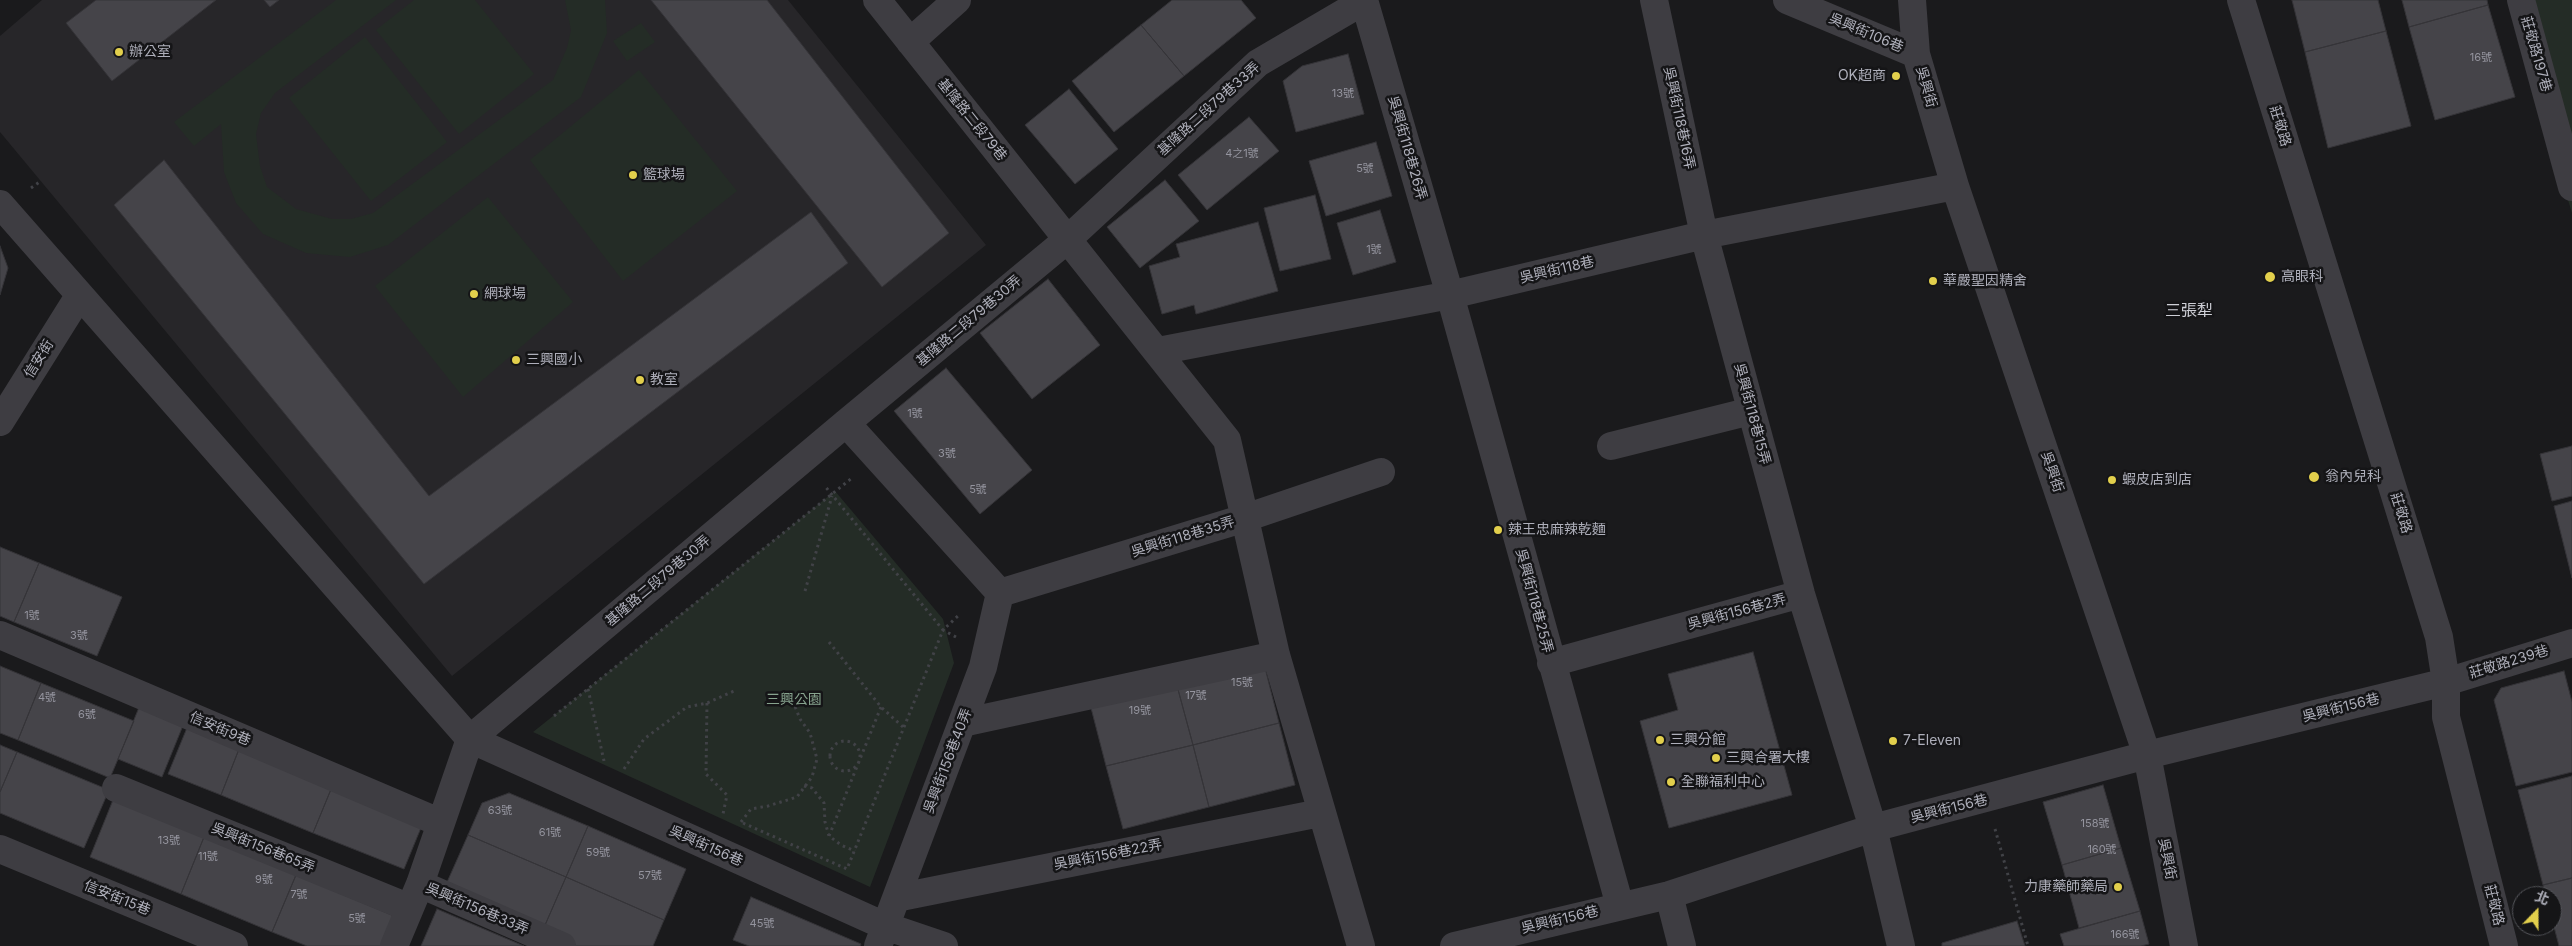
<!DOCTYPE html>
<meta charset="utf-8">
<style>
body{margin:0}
#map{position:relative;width:2572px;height:946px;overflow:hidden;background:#1a1a1c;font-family:Inter,"Noto Sans TC",sans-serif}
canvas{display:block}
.north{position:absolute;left:2512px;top:886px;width:50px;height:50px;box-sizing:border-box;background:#151517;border:1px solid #525358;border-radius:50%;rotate:22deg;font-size:14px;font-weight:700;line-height:20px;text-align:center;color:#aeafba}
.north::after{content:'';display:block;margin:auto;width:18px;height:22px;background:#e2cf4c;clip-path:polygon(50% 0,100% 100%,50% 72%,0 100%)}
</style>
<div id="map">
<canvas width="2572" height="946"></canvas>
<div class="north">北</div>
</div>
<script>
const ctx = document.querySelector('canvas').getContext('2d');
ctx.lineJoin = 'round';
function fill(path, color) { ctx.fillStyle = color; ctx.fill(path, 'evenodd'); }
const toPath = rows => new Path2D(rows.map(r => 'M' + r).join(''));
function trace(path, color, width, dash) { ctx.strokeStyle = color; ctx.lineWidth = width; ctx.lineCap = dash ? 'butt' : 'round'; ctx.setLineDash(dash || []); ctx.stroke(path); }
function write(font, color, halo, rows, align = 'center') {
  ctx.font = font + ' Inter,"Noto Sans TC",sans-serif'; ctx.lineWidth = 5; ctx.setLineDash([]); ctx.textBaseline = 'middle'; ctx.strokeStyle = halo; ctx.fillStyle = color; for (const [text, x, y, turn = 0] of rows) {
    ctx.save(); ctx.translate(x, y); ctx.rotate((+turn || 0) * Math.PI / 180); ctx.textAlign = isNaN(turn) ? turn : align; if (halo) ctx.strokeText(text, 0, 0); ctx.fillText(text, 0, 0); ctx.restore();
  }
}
fill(toPath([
 [42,0,788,0,986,245,452,676,0,132,0,36]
]), '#272629');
fill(toPath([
 [336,0,396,0,275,93,261,113,256,134,260,166,267,187,296,209,332,219,351,219,373,213,553,80,567,48,571,30,565,0,605,0,607,33,581,97,388,245,350,257,306,253,263,234,236,203,224,172,221,124,194,146,174,122],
 [414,0,475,0,534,74,459,134,376,30],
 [2507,0,2572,0,2572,213],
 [641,23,655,42,627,61,613,41],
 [365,37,447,142,371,201,289,98],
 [639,70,737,191,623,281,530,160],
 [488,197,573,302,463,397,375,286],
 [835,491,943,619,954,663,870,887,533,732]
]), '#242c26');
const building = toPath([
 [96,0,216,0,112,81,66,23,96,0],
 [264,0,279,0,270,7,264,0],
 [651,0,767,0,949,233,882,287,651,0],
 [1172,0,1241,0,1256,18,1184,76,1141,25,1172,0],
 [2292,0,2378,0,2386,31,2305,52,2292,0],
 [2402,0,2487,0,2488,5,2409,27,2402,0],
 [2488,5,2515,97,2435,120,2409,27,2488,5],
 [1141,25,1184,76,1114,132,1072,81,1141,25],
 [2386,31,2411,126,2328,148,2305,52,2386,31],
 [1348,54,1364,114,1296,132,1283,81,1302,66,1348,54],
 [1069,89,1118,149,1075,184,1025,125,1069,89],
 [1249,117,1279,151,1207,210,1178,175,1249,117],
 [1376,142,1392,196,1326,216,1309,161,1376,142],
 [164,160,429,496,811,212,848,263,424,584,114,205,164,160],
 [1165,180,1199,221,1140,268,1107,227,1165,180],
 [1315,195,1331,259,1280,271,1264,208,1315,195],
 [1380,210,1396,262,1353,275,1337,223,1380,210],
 [1258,222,1278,291,1196,314,1194,305,1162,314,1149,266,1180,257,1176,244,1258,222],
 [0,246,8,268,0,295,0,246],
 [1048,279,1100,345,1032,399,980,333,1048,279],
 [946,368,1032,470,980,514,894,411,946,368],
 [2572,446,2572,496,2552,501,2540,454,2572,446],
 [2572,501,2572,578,2554,506,2572,501],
 [0,547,39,563,14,622,0,616,0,547],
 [39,563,122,597,97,656,14,622,39,563],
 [1753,652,1792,795,1669,828,1640,721,1678,710,1668,674,1753,652],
 [1263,660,1279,723,1193,745,1176,682,1263,660],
 [0,666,41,683,18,740,0,733,0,666],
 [2564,671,2572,702,2572,772,2516,786,2494,700,2501,688,2564,671],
 [1176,682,1193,745,1106,766,1090,704,1176,682],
 [41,683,134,721,110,778,18,740,41,683],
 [140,705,184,723,162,777,118,759,140,705],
 [189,723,241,744,221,795,168,774,189,723],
 [1279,723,1295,785,1209,807,1193,745,1279,723],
 [241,744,334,782,313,833,221,795,241,744],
 [0,745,17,752,0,792,0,745],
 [1193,745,1209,807,1123,829,1106,766,1193,745],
 [17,752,109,790,84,848,0,813,0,792,17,752],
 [2572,776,2572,878,2543,885,2518,790,2572,776],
 [334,782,425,818,404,869,313,833,334,782],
 [2103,785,2121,848,2062,865,2043,802,2103,785],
 [509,793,588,826,566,877,468,835,482,803,509,793],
 [113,800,204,837,181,894,90,857,113,800],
 [588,826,686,869,664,920,566,877,588,826],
 [468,835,566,877,542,932,444,889,468,835],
 [204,837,296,875,272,932,181,894,204,837],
 [2121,848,2140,911,2079,928,2062,865,2121,848],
 [296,875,394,916,382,946,307,946,272,932,296,875],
 [566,877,664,920,653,946,575,946,542,932,566,877],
 [2572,878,2572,946,2559,946,2552,919,2552,896,2546,896,2543,885,2572,878],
 [751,897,861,944,860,946,749,946,733,940,751,897],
 [437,909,524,946,421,946,437,909],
 [2140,911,2149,944,2141,946,2064,946,2060,934,2140,911],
 [2017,921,2025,946,1942,946,1942,943,2017,921]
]);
fill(building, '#454449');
trace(building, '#353438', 1);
trace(toPath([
 [31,188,41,181],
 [805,591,832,496],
 [956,637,943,630,960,614],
 [829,642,881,707,903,727],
 [588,689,604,761],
 [707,703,706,774,727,795,723,814],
 [554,716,852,478],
 '830 756a15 15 0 1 1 30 0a15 15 0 1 1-30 0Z',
 [624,769,644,739,687,707,707,703,734,691],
 [804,786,812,788,824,803,825,822,829,836,841,845,855,851],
 [741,822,751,809,768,806,797,797,812,777,817,759,810,733,800,719,790,694],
 [743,823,847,869,943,630,824,485],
 [1995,829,2028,946],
 [829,836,881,707]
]), '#414247', 3, [2.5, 4]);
trace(toPath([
 [877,0,1227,440,1276,655,1361,946],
 [1364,0,1450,295,1620,906],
 [1654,0,1704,235,1801,594,1873,828,1901,946],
 [1787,0,1916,54],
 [1912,0,1916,54,1955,186,2147,755,2184,946],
 [2241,0,2439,637,2446,682,2446,717,2504,946],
 [2521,0,2572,187],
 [910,42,957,0],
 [0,204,470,739,885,926,944,946],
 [1158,351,1450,295,1704,235,1955,186],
 [0,422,79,296],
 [846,423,1000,593],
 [1611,446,1751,411],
 [1000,593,1245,518,1381,472],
 [0,635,441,823],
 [1551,663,1801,594],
 [962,723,1276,655],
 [470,739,846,423,1068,239,1258,63,1364,1],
 [116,788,410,908],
 [0,849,234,946],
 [420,884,562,946],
 [1669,895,1682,946],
 [896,898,1320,813],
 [394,946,420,884,470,739],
 [878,946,983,667,1000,593],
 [1454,946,1669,895,1873,828,2147,755,2446,682,2572,643]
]), '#3e3d42', 28);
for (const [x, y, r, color] of [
 [119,52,5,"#e2cf4c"],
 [1896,76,5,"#e2cf4c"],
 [633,175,5,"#e2cf4c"],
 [2270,277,6,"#e2cf4c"],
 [1933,281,5,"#e2cf4c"],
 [474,294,5,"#e2cf4c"],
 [516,360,5,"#e2cf4c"],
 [640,380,5,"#e2cf4c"],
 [2314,477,6,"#e2cf4c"],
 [2112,480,5,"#e2cf4c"],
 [1498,530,5,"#e2cf4c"],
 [1660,740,5,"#e2cf4c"],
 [1893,741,5,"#e2cf4c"],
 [1716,758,5,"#e2cf4c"],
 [1671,782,5,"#e2cf4c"],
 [2118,887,5,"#e2cf4c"]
]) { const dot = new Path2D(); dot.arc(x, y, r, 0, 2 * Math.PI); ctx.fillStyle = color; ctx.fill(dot); trace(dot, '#151517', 2); }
write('11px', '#94949e', null, [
 ["16號",2481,58],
 ["13號",1343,94],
 ["4之1號",1242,154],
 ["5號",1365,169],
 ["1號",1374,250],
 ["1號",915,414],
 ["3號",947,454],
 ["5號",978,490],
 ["1號",32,616],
 ["3號",79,636],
 ["15號",1242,683],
 ["17號",1196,696],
 ["4號",47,698],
 ["19號",1140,711],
 ["6號",87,715],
 ["63號",500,811],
 ["158號",2095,824],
 ["61號",550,833],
 ["13號",169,841],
 ["160號",2102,850],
 ["59號",598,853],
 ["11號",208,857],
 ["57號",650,876],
 ["9號",264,880],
 ["7號",299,895],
 ["5號",357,919],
 ["45號",762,924],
 ["166號",2125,935]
]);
write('14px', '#aeafba', '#151517', [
 ["吳興街106巷",1866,33,23],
 ["莊敬路197巷",2536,54,74],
 ["吳興街",1926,87,74],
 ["基隆路二段79巷33弄",1209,109,-42],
 ["吳興街118巷16弄",1679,118,78],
 ["基隆路二段79巷",972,120,51],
 ["莊敬路",2280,126,73],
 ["吳興街118巷26弄",1407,148,74],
 ["吳興街118巷",1557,270,-13],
 ["基隆路二段79巷30弄",969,321,-40],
 ["信安街",39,359,-58],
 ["吳興街118巷15弄",1752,414,75],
 ["吳興街",2052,472,71],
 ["莊敬路",2401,513,73],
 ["吳興街118巷35弄",1183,537,-17],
 ["基隆路二段79巷30弄",658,581,-40],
 ["吳興街118巷25弄",1534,601,75],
 ["吳興街156巷2弄",1737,612,-15],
 ["莊敬路239巷",2509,662,-17],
 ["吳興街156巷",2341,708,-14],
 ["信安街9巷",220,729,23],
 ["吳興街156巷40弄",948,761,-69],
 ["吳興街156巷",1949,809,-14],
 ["吳興街156巷",706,846,24],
 ["吳興街156巷65弄",263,848,22],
 ["吳興街156巷22弄",1108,855,-11],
 ["吳興街",2167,859,79],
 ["信安街15巷",117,898,22],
 ["莊敬路",2494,905,76],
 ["吳興街156巷33弄",477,909,23],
 ["吳興街156巷",1560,920,-13]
]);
write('14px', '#aeafba', '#151517', [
 ["辦公室",129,52],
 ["OK超商",1886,76,"right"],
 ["籃球場",643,175],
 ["高眼科",2281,277],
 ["華嚴聖因精舍",1943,281],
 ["網球場",484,294],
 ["三興國小",526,360],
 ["教室",650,380],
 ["翁內兒科",2325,477],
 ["蝦皮店到店",2122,480],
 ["辣王忠麻辣乾麵",1508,530],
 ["三興分館",1670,740],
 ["7-Eleven",1903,741],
 ["三興合署大樓",1726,758],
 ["全聯福利中心",1681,782],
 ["力康藥師藥局",2108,887,"right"]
], 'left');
write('14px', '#87a38e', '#151517', [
 ["三興公園",794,700]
]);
write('16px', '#cecfd6', '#151517', [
 ["三張犁",2189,311]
]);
</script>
